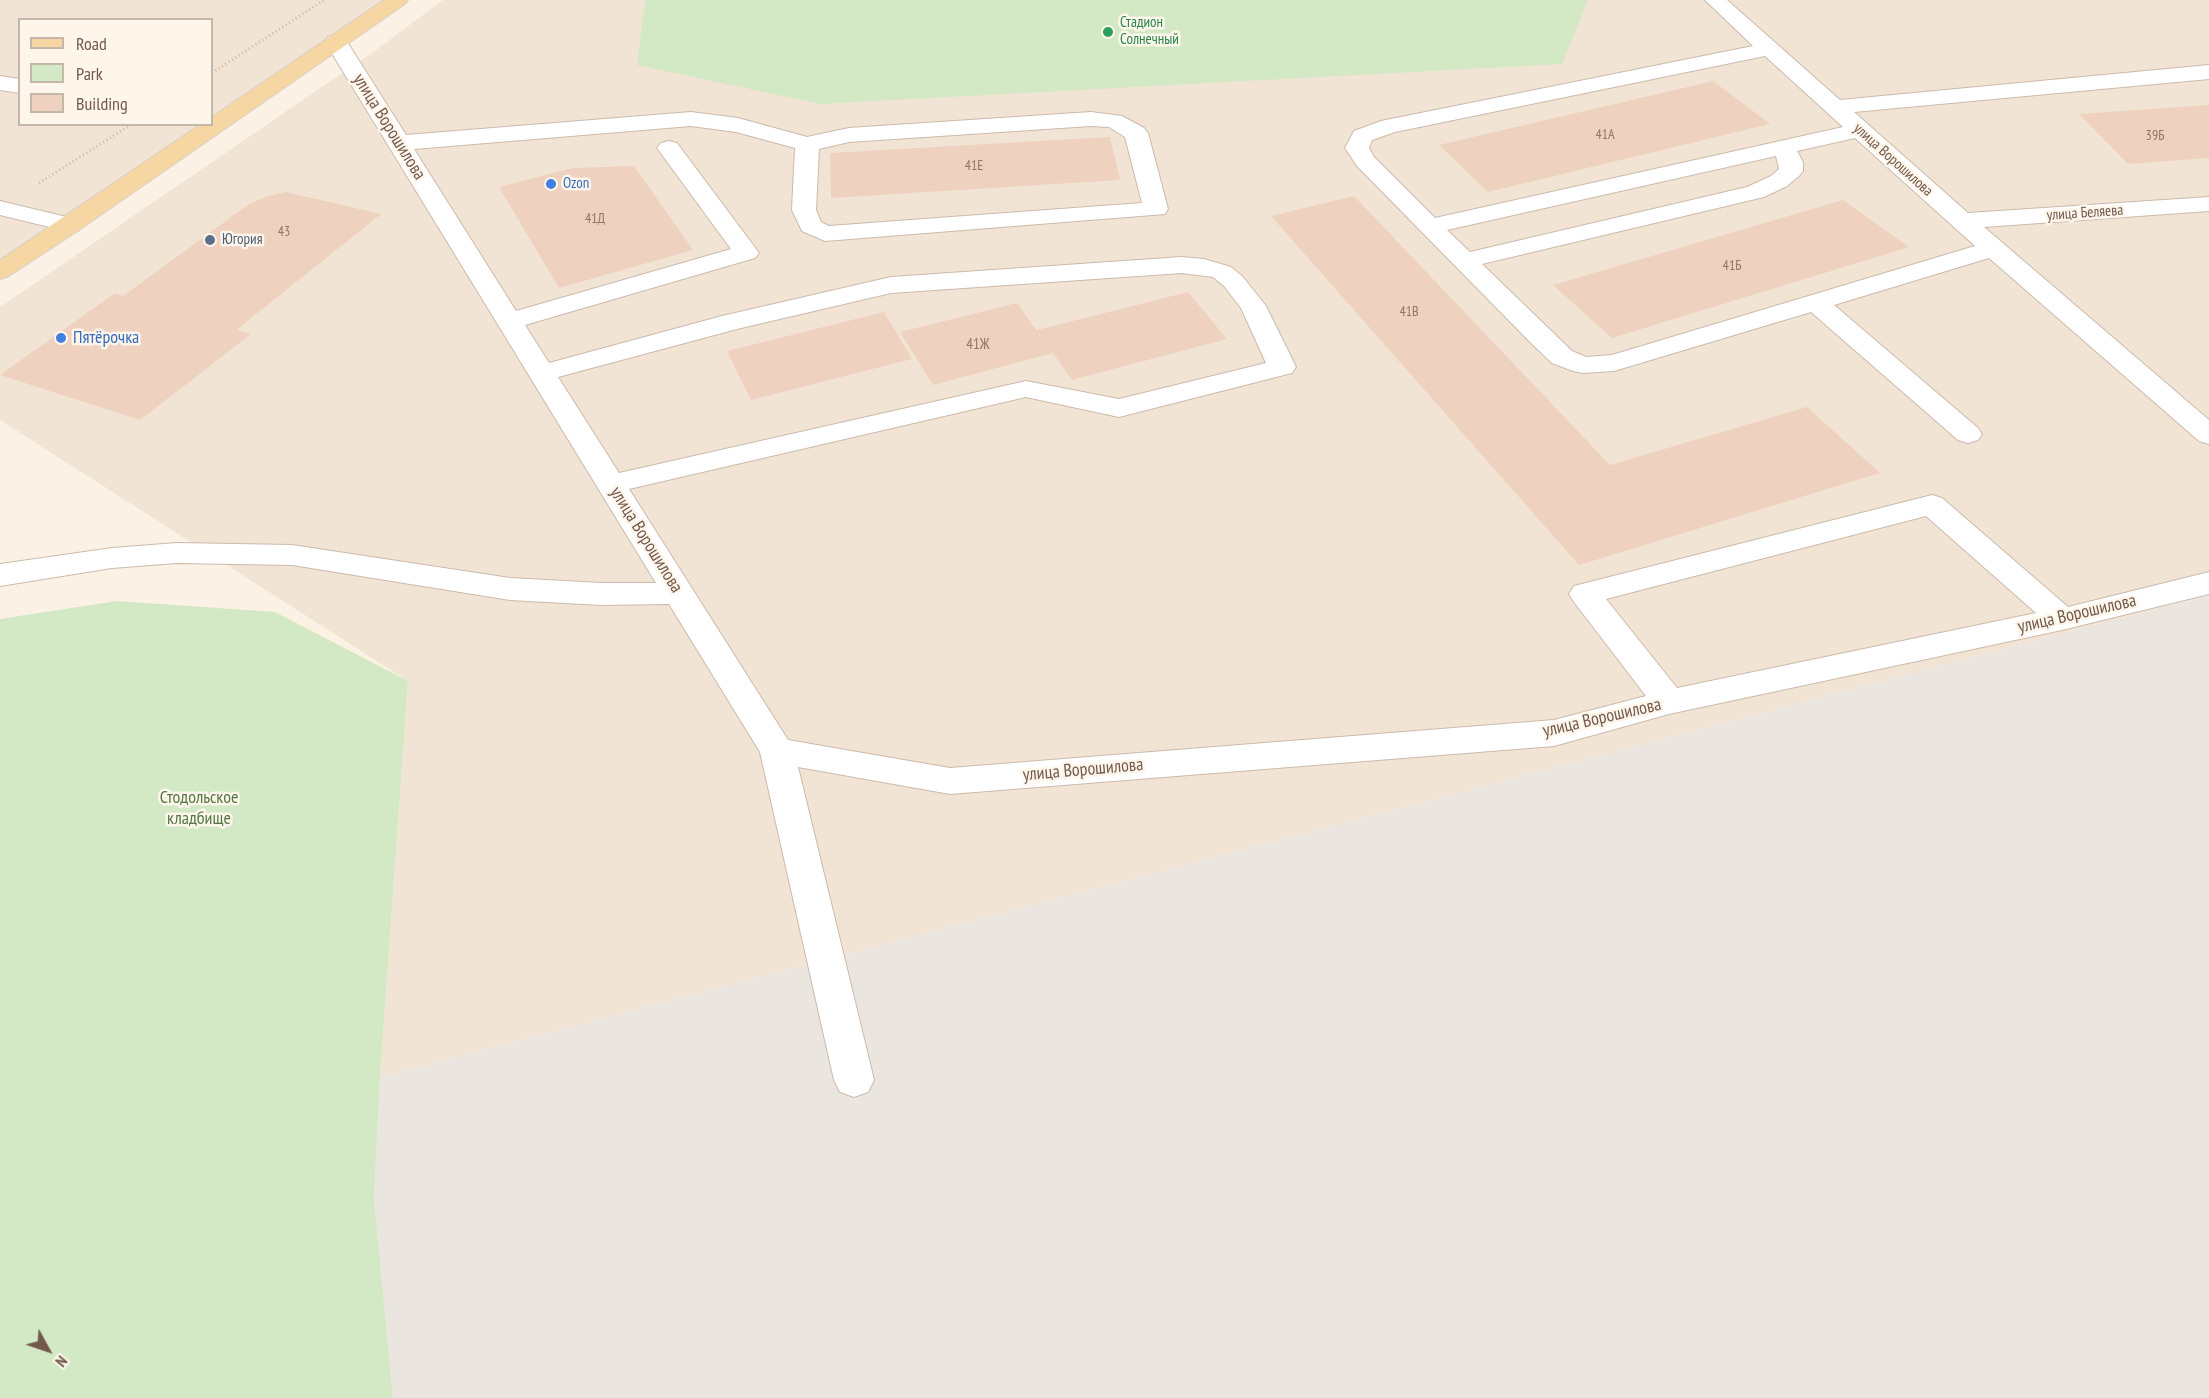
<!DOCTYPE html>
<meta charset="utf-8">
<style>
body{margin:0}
#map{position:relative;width:2209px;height:1398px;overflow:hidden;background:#fbf2e5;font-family:"PT Sans Narrow",sans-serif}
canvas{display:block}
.legend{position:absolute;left:18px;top:18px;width:195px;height:108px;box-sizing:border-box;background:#fef6eb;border:2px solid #c6b7ab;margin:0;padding:8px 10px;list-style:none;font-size:18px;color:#72594c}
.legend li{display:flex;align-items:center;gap:12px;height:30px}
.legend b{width:30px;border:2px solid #c6b7ab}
.north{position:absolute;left:18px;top:1320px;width:60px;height:60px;-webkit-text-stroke:4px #fef6eb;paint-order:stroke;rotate:130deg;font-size:16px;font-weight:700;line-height:24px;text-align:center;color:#72594c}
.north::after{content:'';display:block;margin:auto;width:21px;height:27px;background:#72594c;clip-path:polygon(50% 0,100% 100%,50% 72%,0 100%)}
</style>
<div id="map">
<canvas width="2209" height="1398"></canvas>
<ul class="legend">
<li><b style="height:8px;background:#f6d6a2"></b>Road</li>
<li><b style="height:16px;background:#d3e8c5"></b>Park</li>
<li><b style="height:16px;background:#efd1bf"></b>Building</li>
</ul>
<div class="north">N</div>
</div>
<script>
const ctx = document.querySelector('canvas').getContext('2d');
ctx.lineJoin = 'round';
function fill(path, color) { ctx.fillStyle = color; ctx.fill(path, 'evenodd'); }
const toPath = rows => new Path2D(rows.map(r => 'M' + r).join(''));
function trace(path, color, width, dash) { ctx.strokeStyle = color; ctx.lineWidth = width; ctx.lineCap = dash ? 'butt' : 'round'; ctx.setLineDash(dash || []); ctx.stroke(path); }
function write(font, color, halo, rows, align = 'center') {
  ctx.font = font + ' "PT Sans Narrow",sans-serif'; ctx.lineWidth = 5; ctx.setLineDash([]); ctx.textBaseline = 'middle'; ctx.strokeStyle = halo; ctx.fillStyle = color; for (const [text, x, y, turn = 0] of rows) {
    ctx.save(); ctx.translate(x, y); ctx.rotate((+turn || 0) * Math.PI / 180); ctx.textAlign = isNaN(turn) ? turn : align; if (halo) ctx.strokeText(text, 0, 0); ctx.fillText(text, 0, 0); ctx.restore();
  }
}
fill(toPath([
 [0,0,399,0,0,271],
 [20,20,212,20,212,124,20,124],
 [443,0,2209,0,2209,595,380,1077,408,681,0,420,0,307,376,50]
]), '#f2e4d4');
fill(toPath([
 [2209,595,2209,1398,393,1398,374,1199,380,1077]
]), '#ebe5df');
fill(toPath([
 [645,0,1588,0,1562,64,820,104,637,65],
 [117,601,275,612,408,681,380,1077,374,1199,393,1398,0,1398,0,619]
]), '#d3e8c5');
fill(toPath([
 [1713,81,1770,124,1488,192,1439,145],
 [2209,105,2209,158,2128,164,2079,114],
 [1110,137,1120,180,831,198,830,153],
 [634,166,693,250,559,288,499,187,573,168],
 [286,192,381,214,236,330,251,334,140,420,0,375,115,293,123,296,249,204,268,196],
 [1354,196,1610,465,1807,407,1880,473,1579,565,1271,216],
 [1843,200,1909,247,1612,338,1553,285],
 [1188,292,1227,339,1072,380,1037,330],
 [1017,303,1053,353,933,385,900,332],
 [884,312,912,359,751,400,727,351]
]), '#efd1bf');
const minor = toPath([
 [1705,0,1727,0,1840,100,2209,65,2209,79,1854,112,1968,213,2209,197,2209,211,1984,227,2209,420,2209,444,2199,441,1989,258,1834,305,1978,428,1982,434,1978,440,1968,443,1958,440,1811,312,1614,371,1583,373,1573,371,1552,363,1533,345,1357,166,1345,148,1354,131,1381,121,1753,46,1705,0],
 [1765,56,1843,127,1435,218,1374,157,1369,148,1372,140,1395,132,1765,56],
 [1855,138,1975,246,1612,355,1586,357,1572,351,1482,264,1764,197,1787,186,1799,176,1803,171,1803,162,1797,151,1855,138],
 [1776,156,1779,169,1771,176,1747,187,1470,252,1447,230,1776,156],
 [336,36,344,37,406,135,691,112,738,118,807,137,849,128,1091,112,1122,116,1144,128,1148,133,1168,209,1165,214,825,241,802,231,792,210,795,148,736,132,691,126,414,149,516,311,731,249,657,148,661,143,669,141,677,143,759,253,755,258,525,325,549,363,722,316,891,277,1182,257,1204,259,1231,267,1242,276,1266,306,1296,367,1292,373,1119,417,1026,397,629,489,788,740,950,768,1554,720,1646,696,1574,602,1569,594,1574,586,1932,495,1942,498,2068,607,2209,572,2209,594,2062,630,1669,714,1554,746,950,794,798,767,874,1080,868,1092,854,1097,840,1092,834,1080,760,752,669,604,601,605,510,600,292,565,177,563,112,568,0,586,0,564,112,548,177,543,292,545,510,578,601,583,656,583,325,42,328,37,336,36],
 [1091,126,1109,127,1125,137,1142,203,829,226,821,222,816,210,819,149,849,142,1091,126],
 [1182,273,1213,277,1224,286,1241,308,1266,363,1119,399,1026,381,619,473,558,377,737,329,891,293,1182,273],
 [1926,516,2036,613,1677,688,1606,599,1926,516],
 [0,76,20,79,20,93,0,90,0,76],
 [0,201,79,220,82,225,79,230,70,232,0,215,0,201]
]);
const major = toPath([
 [384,0,408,0,405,4,79,230,9,276,0,279,0,260,201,124,212,124,212,117,384,0]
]);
trace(minor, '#ccbaac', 2);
trace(major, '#d8d1cd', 2);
trace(toPath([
 [212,73,324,0],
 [39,183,132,124]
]), '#d4b5a2', 3, [1, 3]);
fill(minor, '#fff');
fill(major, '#f6d6a2');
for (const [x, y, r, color] of [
 [1108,32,6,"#2e9e5b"],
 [551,184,6,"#3f7fe0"],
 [210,240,6,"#5c6f8a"],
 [61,338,6,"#3f7fe0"]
]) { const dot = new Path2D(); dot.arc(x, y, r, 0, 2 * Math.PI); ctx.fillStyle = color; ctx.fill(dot); trace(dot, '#fef6eb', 2); }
write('14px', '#917769', null, [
 ["41А",1605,135],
 ["39Б",2155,136],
 ["41Е",974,166],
 ["41Д",595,219],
 ["43",284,232],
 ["41Б",1732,266],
 ["41В",1409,312]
]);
write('15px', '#27864d', '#fef6eb', [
 ["Стадион",1120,23],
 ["Солнечный",1120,40]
], 'left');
write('15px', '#72594c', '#fef6eb', [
 ["улица Ворошилова",1893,160,42],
 ["улица Беляева",2085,213,-4]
]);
write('15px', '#366cbe', '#fef6eb', [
 ["Ozon",563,184]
], 'left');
write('15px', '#4e5e75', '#fef6eb', [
 ["Югория",222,240]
], 'left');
write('15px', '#917769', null, [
 ["41Ж",978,345]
]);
write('18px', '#72594c', '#fef6eb', [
 ["улица Ворошилова",389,127,58],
 ["улица Ворошилова",646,540,58],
 ["улица Ворошилова",2077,614,-13],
 ["улица Ворошилова",1602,718,-13],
 ["улица Ворошилова",1083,770,-5]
]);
write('18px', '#366cbe', '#fef6eb', [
 ["Пятёрочка",73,338]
], 'left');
write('18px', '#547844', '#fef6eb', [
 ["Стодольское",199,798],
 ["кладбище",199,819]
]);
</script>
